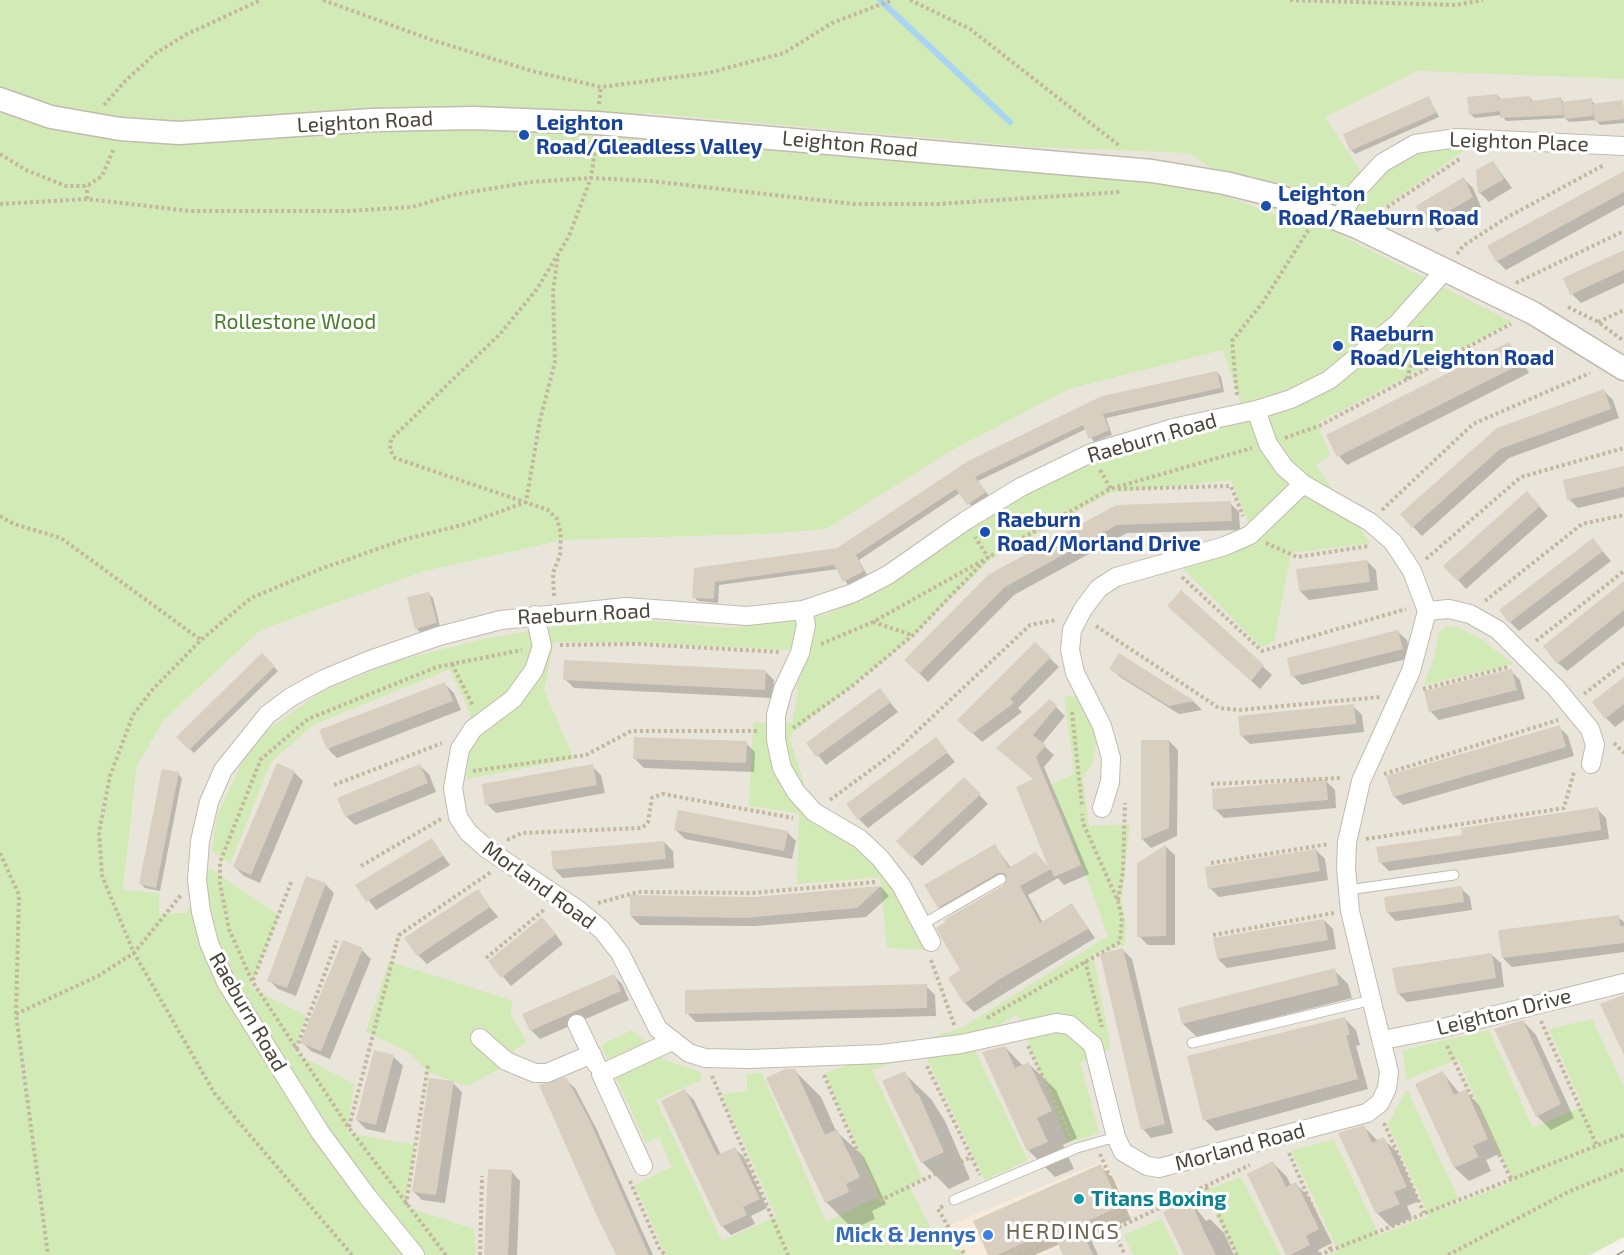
<!DOCTYPE html>
<style>
body{margin:0}
canvas{display:block;background:#f6f3ec}
</style>
<canvas width="1624" height="1255"></canvas>
<script>
const ctx = document.querySelector('canvas').getContext('2d');
ctx.lineJoin = 'round';
function fill(path, color) { ctx.fillStyle = color; ctx.fill(path, 'evenodd'); }
const toPath = rows => new Path2D(rows.map(r => 'M' + r).join(''));
function trace(path, color, width, dash) { ctx.strokeStyle = color; ctx.lineWidth = width; ctx.lineCap = dash ? 'butt' : 'round'; ctx.setLineDash(dash || []); ctx.stroke(path); }
function write(font, color, halo, rows, align = 'center') {
  ctx.font = font + ' "Exo 2",sans-serif'; ctx.lineWidth = 6; ctx.setLineDash([]); ctx.textBaseline = 'middle'; ctx.strokeStyle = halo; ctx.fillStyle = color; for (const [text, x, y, turn = 0] of rows) {
    ctx.save(); ctx.translate(x, y); ctx.rotate((+turn || 0) * Math.PI / 180); ctx.textAlign = isNaN(turn) ? turn : align; if (halo) ctx.strokeText(text, 0, 0); ctx.fillText(text, 0, 0); ctx.restore();
  }
}
fill(toPath([
 [1624,13,1624,1141,1328,1255,393,1255,123,890,137,766,164,720,261,630,422,572,563,540,765,534,949,452,1069,389,1223,350,1204,188,630,135,0,69,644,113,857,131,1244,90]
]), '#eae5da');
fill(toPath([
 [1105,1160,1133,1215,1043,1255,963,1255,945,1227]
]), '#f7ead8');
fill(toPath([
 [0,0,1624,0,1624,79,1417,71,1325,117,1363,175,1418,150,1468,148,1342,236,1512,322,1317,423,1330,455,1316,465,1370,543,1291,553,1274,642,1261,647,1182,567,1257,543,1231,480,1110,493,991,559,905,644,789,736,813,811,901,875,927,950,887,948,880,877,797,884,799,813,749,806,753,723,792,723,798,692,792,650,650,643,554,642,544,690,574,759,467,779,470,713,450,669,313,725,271,762,230,864,212,850,217,816,245,756,268,730,322,691,400,660,484,639,559,626,644,620,731,628,826,615,905,575,1010,502,1100,458,1244,413,1223,350,1069,389,949,452,826,529,765,534,563,540,422,572,261,630,164,720,137,766,123,890,159,893,159,914,186,913,210,868,279,916,250,987,306,1016,293,1052,354,1084,347,1133,415,1145,404,1206,474,1229,476,1255,0,1255],
 [644,113,1034,147,1189,153,1292,221,1204,188,631,136],
 [1446,626,1457,627,1480,638,1513,664,1424,685,1434,658,1439,633],
 [1064,696,1081,696,1097,738,1092,764,1083,778,1089,826,1130,824,1121,900,1126,924,1125,945,1093,954,1111,1048,1080,1062,1099,1133,1068,1143,1017,1014,971,1042,1028,1160,985,1180,924,1052,872,1070,923,1179,909,1185,932,1231,945,1227,963,1255,666,1255,635,1185,672,1167,659,1137,646,1143,601,1045,632,1030,665,1060,700,1072,702,1080,656,1100,722,1241,776,1216,722,1094,747,1091,747,1074,762,1073,826,1222,879,1196,825,1073,963,1027,1108,936,1052,785,1074,774],
 [389,961,513,1001,510,1013,527,1043,515,1049,501,1068,467,1086,430,1073,408,1052,366,1032],
 [1592,1019,1624,1087,1624,1237,1590,1255,1328,1255,1338,1251,1291,1150,1334,1140,1379,1235,1429,1216,1388,1124,1407,1089,1458,1198,1433,1213,1513,1182,1458,1059,1406,1080,1403,1050,1489,1030,1533,1128,1583,1106,1549,1029],
 [1241,1177,1281,1255,1236,1255,1204,1191],
 [1161,1219,1179,1255,1133,1255,1124,1235]
]), '#d2eab5');
fill(toPath([
 [1497,95,1501,99,1529,97,1534,102,1561,99,1565,103,1591,100,1596,105,1623,102,1624,123,1600,125,1596,120,1569,122,1565,118,1506,121,1502,115,1475,118,1470,114],
 [1429,98,1439,117,1355,154,1351,150],
 [1493,162,1512,188,1489,202,1480,193,1477,171],
 [1624,173,1624,205,1506,270,1497,261],
 [1464,179,1473,188,1481,207,1437,232,1418,206],
 [1624,251,1624,283,1581,303,1572,294,1565,279],
 [1509,344,1518,352,1529,373,1347,465,1339,456],
 [1217,372,1221,377,1224,392,1106,418,1112,435,1094,442,1086,429,978,481,989,496,973,508,960,493,859,560,867,575,848,585,838,569,719,585,718,603,698,601,694,597,696,569,837,550,969,462],
 [1604,391,1613,400,1619,418,1509,458,1422,536,1402,515,1498,429],
 [1624,467,1624,497,1578,508,1569,499],
 [1535,502,1548,516,1466,589,1458,580],
 [1230,503,1239,512,1240,530,1127,533,1014,595,928,682,906,660,989,577,1116,507],
 [1593,540,1611,561,1519,631,1510,622],
 [1367,561,1376,570,1378,590,1309,600,1300,591],
 [1624,583,1624,626,1567,671,1558,663],
 [1181,592,1272,675,1260,689,1178,614],
 [429,594,433,598,440,627,420,632,416,628],
 [1398,632,1407,640,1411,658,1302,685,1293,676],
 [1035,644,1059,667,1018,708,1022,712,982,742,959,720],
 [262,655,278,671,194,753,178,737],
 [1119,655,1194,702,1202,710,1179,714,1120,677,1111,669],
 [765,671,774,680,773,698,574,688,565,679],
 [1511,671,1520,680,1525,699,1439,720,1430,711],
 [1624,679,1624,720,1615,727,1606,718],
 [445,684,454,693,461,710,337,758,328,749],
 [880,690,898,712,826,765,808,743],
 [1050,701,1065,716,1042,744,1054,755,1044,767,1089,874,1064,885,1058,878,1028,895,1043,923,1072,905,1095,938,974,1012,965,1003,962,971,1008,881,948,916,939,907,995,846,1011,868,1035,854,1052,871,1017,788,1035,780,998,748],
 [1353,706,1362,715,1364,732,1250,744,1241,735],
 [1559,727,1568,736,1574,756,1403,805,1394,796],
 [936,739,955,762,868,828,859,819],
 [1169,741,1178,750,1177,836,1151,848,1142,839],
 [746,743,755,752,754,772,644,768,635,759],
 [420,766,429,774,436,792,355,825,346,816],
 [592,766,601,775,605,793,496,813,487,804],
 [294,772,303,781,260,883,244,876,235,867],
 [178,774,182,778,160,891,145,888,141,884],
 [964,779,988,804,922,866,913,857],
 [1326,781,1335,790,1336,808,1224,818,1215,809],
 [1597,809,1606,818,1609,839,1389,871,1380,862,1464,836],
 [676,830,787,832,796,841,792,859,685,839],
 [432,840,450,865,376,910,357,885],
 [664,842,673,851,674,868,563,878,554,869],
 [1166,847,1175,855,1175,945,1148,945,1139,936],
 [1316,850,1325,859,1328,880,1219,897,1210,888],
 [325,884,334,893,296,996,278,989,269,980],
 [881,887,889,896,866,917,755,926,640,925,631,916,754,899],
 [1461,888,1470,897,1472,910,1396,921,1387,912],
 [477,891,498,917,427,964,418,955],
 [1618,917,1624,922,1624,952,1512,967,1503,958],
 [1324,920,1333,929,1336,949,1227,968,1218,959],
 [551,928,563,944,511,986,490,961],
 [362,950,371,959,330,1059,311,1051,302,1042],
 [1123,950,1132,959,1173,1133,1151,1138,1143,1129],
 [1492,955,1501,963,1504,987,1407,1002,1398,993],
 [1334,970,1348,984,1352,998,1197,1037,1183,1024],
 [613,975,622,984,629,1000,540,1039,531,1030],
 [926,986,935,995,936,1016,696,1022,687,1013],
 [1345,1019,1356,1030,1360,1045,1356,1046,1368,1089,1216,1131,1205,1120],
 [1523,1021,1536,1035,1574,1118,1551,1130,1537,1116],
 [1005,1047,1023,1066,1029,1064,1056,1090,1077,1138,1063,1145,1074,1169,1055,1177,1028,1150],
 [394,1057,403,1066,385,1133,366,1129,357,1120],
 [794,1070,821,1097,836,1131,864,1157,886,1204,872,1211,875,1219,853,1229,826,1202],
 [904,1073,931,1099,945,1121,970,1179,949,1189,922,1162],
 [1443,1073,1460,1094,1465,1091,1479,1105,1501,1153,1486,1160,1491,1171,1469,1181,1455,1168,1417,1085],
 [565,1079,575,1088,597,1130,653,1255,618,1255],
 [453,1083,462,1092,445,1203,422,1200,413,1191],
 [685,1091,694,1100,721,1155,735,1149,744,1157,767,1208,751,1216,755,1224,731,1235,722,1226,663,1101],
 [1364,1127,1378,1141,1383,1139,1397,1152,1419,1201,1407,1206,1412,1218,1391,1227,1378,1214,1340,1134],
 [1273,1163,1287,1177,1291,1186,1296,1184,1309,1197,1332,1243,1318,1250,1321,1255,1288,1255],
 [1100,1166,1113,1178,1131,1219,1090,1237,1098,1255,1065,1255,1060,1244,1035,1255,990,1255],
 [512,1172,520,1181,517,1255,486,1255],
 [1190,1201,1206,1221,1210,1219,1224,1233,1234,1255,1186,1255]
]), '#0003');
trace(toPath([
 [880,0,1010,122]
]), '#a9d4f2', 6);
fill(toPath([
 [1498,94,1498,99,1530,96,1532,112,1531,101,1561,97,1563,115,1500,118,1500,111,1469,115,1467,97],
 [1429,96,1436,113,1350,151,1343,134],
 [1592,98,1593,116,1564,119,1562,102],
 [1623,100,1624,119,1595,122,1592,104],
 [1493,161,1504,179,1478,194,1476,170],
 [1624,171,1624,192,1496,262,1487,246],
 [1464,177,1473,197,1427,224,1416,206],
 [1624,250,1624,270,1570,295,1563,278],
 [1509,342,1521,364,1337,457,1326,435],
 [1217,371,1221,388,1103,414,1109,430,1089,439,1083,425,975,477,986,492,967,505,956,489,856,555,864,571,843,582,834,565,715,582,714,599,692,598,694,568,837,548,968,461,1102,396],
 [1604,389,1611,409,1500,449,1412,528,1400,514,1497,428],
 [1624,466,1624,487,1567,500,1563,480],
 [1527,491,1540,506,1457,581,1443,566],
 [1231,501,1232,521,1117,525,1005,587,919,674,904,660,988,575,1116,505],
 [1593,538,1603,551,1509,623,1499,610],
 [1367,560,1370,582,1299,591,1296,569],
 [1624,581,1624,610,1557,664,1543,646],
 [1181,590,1264,665,1251,681,1167,606],
 [429,592,437,623,415,629,407,597],
 [1398,630,1403,649,1291,677,1287,658],
 [1035,642,1051,657,1010,699,1014,703,972,734,957,720],
 [262,653,275,666,189,750,176,737],
 [1119,653,1177,690,1195,701,1169,706,1109,669],
 [564,660,766,670,765,690,563,680],
 [1512,669,1517,690,1429,712,1424,691],
 [1624,677,1624,704,1605,719,1592,702],
 [445,682,453,701,327,749,319,730],
 [880,688,891,702,816,757,806,743],
 [1050,699,1057,706,1033,735,1046,745,1036,757,1081,865,1054,877,1051,869,1020,886,1040,923,1072,903,1088,929,1000,979,964,1004,948,978,960,970,936,928,946,922,944,920,1004,885,1007,876,1004,873,998,873,938,908,924,885,995,844,1009,868,1035,852,1048,866,1016,787,1033,779,996,748],
 [1354,704,1356,724,1240,736,1238,716],
 [1560,725,1566,747,1393,797,1386,776],
 [634,737,747,741,746,763,633,759],
 [936,737,948,752,858,820,846,804],
 [1141,740,1169,740,1170,780,1169,828,1141,840],
 [277,763,295,771,251,875,233,867],
 [420,764,428,783,345,817,337,798],
 [593,764,597,785,485,805,482,784],
 [162,769,179,772,156,888,139,884],
 [964,777,981,794,912,858,896,841],
 [1326,779,1328,800,1213,810,1212,789],
 [1598,807,1601,830,1379,863,1376,847,1462,835,1461,828],
 [678,810,788,831,784,851,674,830],
 [432,838,443,856,366,902,355,885],
 [664,841,666,859,553,870,551,851],
 [1166,845,1166,936,1137,937,1137,863],
 [1316,849,1320,871,1208,889,1205,867],
 [306,876,326,883,287,988,267,981],
 [881,886,857,908,745,918,630,916,630,895,754,897],
 [1462,886,1464,902,1386,913,1384,897],
 [478,889,490,907,417,956,404,938],
 [1619,915,1620,926,1624,926,1624,943,1502,958,1498,930],
 [542,917,556,934,501,978,488,961],
 [1324,919,1328,940,1217,959,1213,938],
 [343,940,363,948,321,1051,300,1043],
 [1123,948,1165,1124,1141,1130,1100,954],
 [1492,953,1496,978,1397,994,1392,968],
 [1335,968,1339,985,1182,1024,1178,1008],
 [614,974,621,991,530,1031,522,1014],
 [927,984,927,1008,685,1014,685,990],
 [1624,995,1624,1055,1600,1004],
 [1345,1017,1350,1035,1346,1035,1358,1079,1203,1121,1187,1056],
 [1523,1020,1561,1104,1536,1117,1494,1029],
 [1005,1046,1015,1068,1029,1062,1052,1111,1037,1118,1048,1142,1027,1151,982,1052],
 [374,1050,394,1055,376,1125,356,1120],
 [785,1069,795,1069,825,1135,837,1129,860,1177,846,1184,849,1192,825,1203,766,1078],
 [905,1071,916,1094,918,1093,944,1152,921,1163,882,1081],
 [1443,1071,1454,1095,1466,1089,1488,1139,1473,1146,1479,1157,1454,1168,1415,1084],
 [566,1077,589,1119,649,1255,616,1255,598,1218,539,1085],
 [429,1078,454,1081,436,1195,412,1192],
 [685,1089,717,1155,735,1147,760,1199,743,1207,747,1215,721,1227,661,1101],
 [1364,1125,1372,1143,1384,1137,1407,1187,1394,1192,1400,1204,1376,1214,1338,1133],
 [1273,1161,1286,1187,1296,1182,1319,1229,1306,1236,1310,1245,1290,1255,1286,1255,1247,1174],
 [1101,1164,1120,1206,1079,1225,1093,1255,1063,1255,1052,1230,997,1255,988,1255,973,1221],
 [488,1169,512,1170,508,1255,484,1255],
 [1190,1199,1205,1233,1216,1255,1184,1255,1163,1212]
]), '#d8cfc1');
const service = toPath([
 [1348,890,1454,875],
 [923,924,1001,879],
 [1192,1043,1372,1000],
 [954,1200,1077,1148,1116,1137]
]);
const minor = toPath([
 [1338,219,1358,189,1382,163,1415,144,1457,138,1624,146],
 [803,610,806,625,800,653,783,689,776,715,776,740,782,768,796,792,814,812,860,839,880,858,901,885,931,942],
 [1427,611,1449,609,1470,614,1498,630,1556,688,1590,729,1595,745,1591,764],
 [535,615,542,646,534,670,513,699,473,729,460,749,453,788,458,817,468,832,487,849,577,909,602,930,620,953,658,1029,689,1053,705,1058,749,1059,882,1054,961,1044,1056,1023,1070,1025,1093,1045,1116,1137,1123,1152,1147,1166,1159,1168,1367,1113,1380,1103,1387,1088,1389,1072,1350,911,1346,868,1347,842,1361,781,1411,671,1427,611,1412,571,1393,542,1370,522,1303,484,1284,467,1268,444,1256,410],
 [1102,808,1110,782,1111,758,1102,726,1075,673,1070,650,1072,630,1083,609,1099,588,1116,577,1225,546,1250,535,1303,484],
 [577,1024,596,1064],
 [480,1038,506,1061,535,1073,547,1073,592,1054],
 [1383,1040,1439,1029,1624,983],
 [643,1166,601,1074,672,1041],
 [415,1255,367,1196,320,1132,226,982,209,943,201,912,197,880,200,841,209,802,223,770,267,715,291,697,324,679,370,660,439,636,501,620,626,607,747,616,803,610,853,593,888,575,965,521,1021,487,1091,453,1173,428,1256,410,1291,399,1329,380,1397,324,1446,269]
]);
const tertiary = toPath([
 [0,99,51,117,120,129,179,133,372,120,474,118,597,123,1152,171,1225,183,1281,197,1357,227,1533,313,1624,369]
]);
trace(service, '#c2bbae', 11);
trace(minor, '#c2bbae', 20);
trace(tertiary, '#c2bbae', 25);
trace(toPath([
 [323,0,432,40,532,71,601,87,708,73,784,53,832,23,892,0],
 [910,0,970,29,1121,147],
 [1290,0,1456,5,1483,0],
 [599,104,601,87],
 [104,105,126,80,156,53,187,34,261,0],
 [0,154,26,170,66,186,87,186,102,176,114,148],
 [87,199,87,186],
 [0,204,87,199,190,211,348,211,412,207,453,195,530,182,591,178,651,181,853,204,938,204,1120,192],
 [1377,214,1461,158],
 [1457,254,1463,246,1506,218,1604,165],
 [1516,283,1624,231],
 [1568,307,1598,322,1624,341],
 [1598,322,1624,310],
 [1407,379,1422,326],
 [1237,395,1232,341,1263,302,1309,229],
 [1285,438,1321,425,1511,324],
 [1100,470,1111,489],
 [1118,489,1231,486,1243,516],
 [1382,510,1473,424,1590,373],
 [0,516,14,524,61,538,201,640],
 [1266,543,1297,557,1369,546],
 [1426,559,1521,477,1624,448],
 [1182,577,1262,651,1406,609],
 [554,596,553,573,560,555,561,533,557,519,548,510,395,458,390,450,391,439,500,334,537,289,569,236,591,178,596,142],
 [1485,601,1582,524,1624,515],
 [873,622,912,635],
 [1096,626,1219,708,1239,710,1380,697],
 [1536,641,1624,571],
 [821,644,873,622,1110,489,1252,448],
 [560,645,637,644,780,652],
 [452,664,473,706],
 [1423,689,1508,667],
 [1584,694,1624,663],
 [1072,712,1082,806],
 [793,728,851,687,913,635,988,557,975,537],
 [1614,743,1624,753],
 [473,771,586,755,631,731,758,731],
 [1384,774,1558,720],
 [1211,784,1342,778],
 [334,785,442,743],
 [830,800,895,752,1030,625,1056,620],
 [1366,839,1564,808,1574,772],
 [507,840,522,833,642,828,648,822,652,798,663,794,793,818],
 [0,853,19,895,16,1014,48,1255],
 [1211,863,1329,844],
 [361,866,441,819],
 [1118,900,1123,872,1125,803],
 [598,903,638,892,752,893,876,882],
 [1213,935,1334,913],
 [486,958,545,909],
 [931,960,955,1027],
 [1085,961,1102,1027],
 [253,980,292,880],
 [16,1014,98,976,134,953,181,895],
 [987,1018,1120,942,1122,918,1118,901,1083,823,1082,814],
 [1541,1021,1597,1146],
 [1028,1046,1071,1137],
 [1447,1046,1511,1179],
 [296,1049,337,941],
 [927,1066,980,1175],
 [824,1075,879,1201,971,1157],
 [712,1076,788,1255],
 [1384,1123,1424,1213],
 [349,1127,399,935,491,872],
 [1289,1153,1331,1250],
 [1100,1154,1126,1213,1109,1221],
 [630,1181,660,1250,666,1255],
 [1206,1187,1237,1255],
 [406,1205,428,1065],
 [943,1206,938,1209,965,1255],
 [1113,1230,1250,1165],
 [352,1255,215,1094,134,953,102,876,99,832,110,776,133,715,152,690,201,640,251,598,323,568,406,539,466,524,526,502,540,420,555,362,553,292,558,255],
 [446,1255,349,1128,252,981,229,929,220,884,220,862,261,759,308,719,437,667,522,650],
 [480,1255,482,1176],
 [1019,1255,1081,1229,1083,1233,1109,1221,1125,1255],
 [1319,1255,1624,1135],
 [1448,1255,1568,1192,1624,1169]
]), '#c4b79f', 4, [3, 3]);
trace(service, '#fff', 9);
trace(minor, '#fff', 18);
trace(tertiary, '#fff', 22);
trace(toPath([
 [1617,1255,1624,1251]
]), '#9a9a9a', 1.5);
for (const [x, y, r, color] of [
 [524,135,6,"#1a4fb4"],
 [1266,206,6,"#1a4fb4"],
 [1338,346,6,"#1a4fb4"],
 [985,532,6,"#1a4fb4"],
 [1079,1199,6,"#0f9aa8"],
 [988,1235,6,"#3f7fe0"]
]) { const dot = new Path2D(); dot.arc(x, y, r, 0, 2 * Math.PI); ctx.fillStyle = color; ctx.fill(dot); trace(dot, '#fff', 2); }
write('21px', '#4b4439', '#fff', [
 ["Leighton Road",365,122,-3],
 ["Leighton Place",1519,142,2],
 ["Leighton Road",850,144,5],
 ["Raeburn Road",1152,438,-16],
 ["Raeburn Road",584,614,-3],
 ["Morland Road",539,885,36],
 ["Raeburn Road",248,1012,60],
 ["Leighton Drive",1504,1012,-14],
 ["Morland Road",1240,1147,-15]
]);
write('bold 21px', '#164399', '#fff', [
 ["Leighton",536,123],
 ["Road/Gleadless Valley",536,147],
 ["Leighton",1278,194],
 ["Road/Raeburn Road",1278,218],
 ["Raeburn",1350,334],
 ["Road/Leighton Road",1350,358],
 ["Raeburn",997,520],
 ["Road/Morland Drive",997,544]
], 'left');
write('21px', '#4a7f2a', '#fff', [
 ["Rollestone Wood",295,322]
]);
write('bold 21px', '#0d838f', '#fff', [
 ["Titans Boxing",1091,1199]
], 'left');
write('bold 21px', '#366cbe', '#fff', [
 ["Mick & Jennys",976,1235]
], 'right');
ctx.letterSpacing = '1.5px';
write('22px', '#6e6250', '#fff', [
 ["HERDINGS",1063,1232]
]);
ctx.letterSpacing = '0px';
</script>
